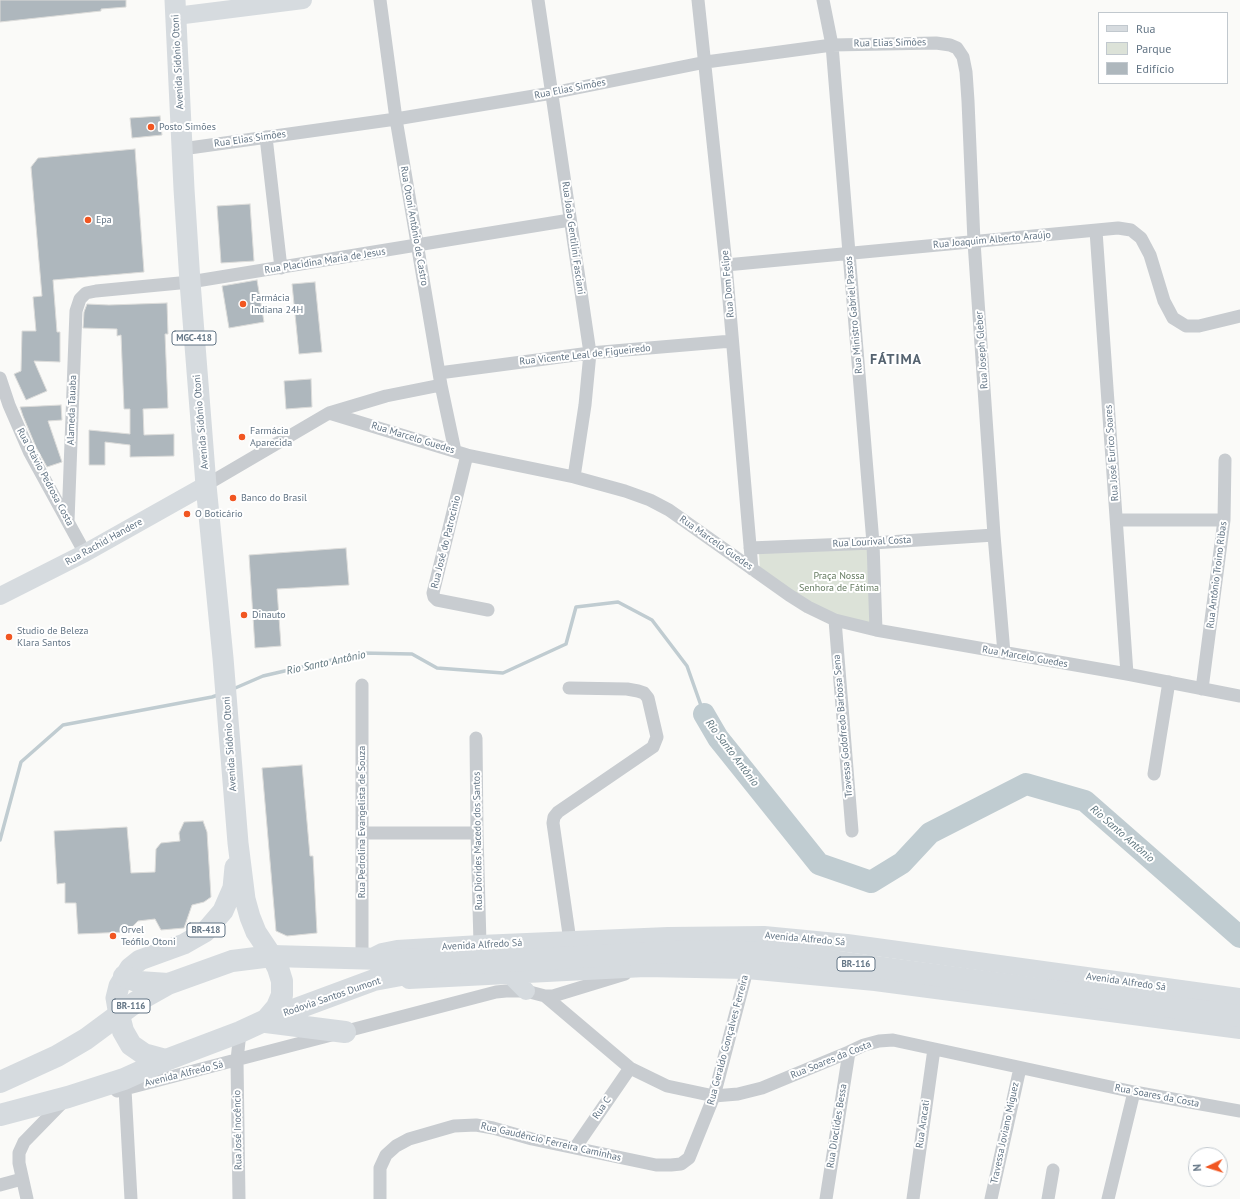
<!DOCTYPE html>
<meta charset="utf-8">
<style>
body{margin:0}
#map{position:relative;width:1240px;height:1199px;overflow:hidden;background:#fafaf8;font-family:"PT Sans",sans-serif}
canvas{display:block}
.legend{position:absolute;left:1098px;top:12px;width:130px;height:72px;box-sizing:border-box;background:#fff;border:1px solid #c1c8ce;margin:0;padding:5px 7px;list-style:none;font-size:12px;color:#637585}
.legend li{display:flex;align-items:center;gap:8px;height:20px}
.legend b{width:20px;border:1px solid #c1c8ce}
.north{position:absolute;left:1188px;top:1147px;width:40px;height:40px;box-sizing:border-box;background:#fff;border:1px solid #c1c8ce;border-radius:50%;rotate:266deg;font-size:11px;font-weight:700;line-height:16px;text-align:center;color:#637585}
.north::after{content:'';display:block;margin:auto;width:14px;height:18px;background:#f15621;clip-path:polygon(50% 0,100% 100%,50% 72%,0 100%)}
</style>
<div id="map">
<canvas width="1240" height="1199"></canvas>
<ul class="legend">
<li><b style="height:5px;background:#d6dbdf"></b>Rua</li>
<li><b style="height:11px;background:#dce2d8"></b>Parque</li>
<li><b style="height:11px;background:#aeb7bd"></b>Edifício</li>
</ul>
<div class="north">N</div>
</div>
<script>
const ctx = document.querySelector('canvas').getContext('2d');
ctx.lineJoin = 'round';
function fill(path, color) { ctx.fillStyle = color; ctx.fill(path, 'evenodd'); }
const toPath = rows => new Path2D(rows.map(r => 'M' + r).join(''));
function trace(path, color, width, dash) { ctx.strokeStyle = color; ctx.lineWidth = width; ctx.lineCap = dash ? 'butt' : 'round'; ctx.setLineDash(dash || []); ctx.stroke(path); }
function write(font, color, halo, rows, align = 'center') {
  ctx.font = font + ' "PT Sans",sans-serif'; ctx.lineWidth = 4; ctx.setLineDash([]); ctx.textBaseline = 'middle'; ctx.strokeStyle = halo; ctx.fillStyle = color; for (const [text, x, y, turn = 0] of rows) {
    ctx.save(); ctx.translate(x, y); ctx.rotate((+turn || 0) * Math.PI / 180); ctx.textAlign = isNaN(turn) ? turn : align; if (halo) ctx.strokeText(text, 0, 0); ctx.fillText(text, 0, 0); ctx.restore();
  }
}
fill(toPath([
 [871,546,874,625,833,617,760,572,759,552]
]), '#dce2d8');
trace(toPath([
 [233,689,263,676,362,653,412,654,437,668,503,673,566,644,576,607,618,602,652,620,687,666,704,714],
 [0,840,21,762,63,725,212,697,218,695]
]), '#c0ccd1', 3.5);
trace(toPath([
 [704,714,718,738,819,864,871,882,902,863,930,833,1026,784,1085,801,1240,937]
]), '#c0ccd1', 22);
const building = toPath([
 [0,0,126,0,126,7,101,9,101,11,0,22,0,0],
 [160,116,162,135,132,138,130,118,160,116],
 [135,149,144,272,53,280,57,332,60,332,60,362,34,361,47,391,26,400,14,374,21,371,22,331,36,331,33,297,42,296,31,167,38,158,135,149],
 [250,204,254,261,221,263,217,206,250,204],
 [257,280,264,322,229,328,222,286,257,280],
 [315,282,322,352,299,354,292,284,315,282],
 [167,303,168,334,165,334,168,408,143,409,144,435,174,434,174,456,130,457,130,445,105,442,105,465,89,465,89,430,130,434,130,409,124,409,121,335,117,336,117,329,83,328,84,312,87,304,109,305,167,303],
 [311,379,312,407,286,409,284,381,311,379],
 [61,405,62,420,48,421,62,462,47,467,36,447,23,416,20,407,61,405],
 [346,548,349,585,277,589,281,646,255,648,249,555,346,548],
 [302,765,310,856,313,856,317,933,287,936,276,931,262,768,302,765],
 [203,821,207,832,211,897,204,902,192,905,184,928,161,930,155,919,138,921,127,932,78,934,76,903,65,903,65,883,57,884,54,831,127,827,131,873,155,872,156,849,161,843,180,841,179,833,184,822,203,821]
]);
fill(building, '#aeb7bd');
trace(building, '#dcdcda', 1);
trace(toPath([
 [380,0,396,119,441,385,455,451],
 [538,0,590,353,585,405,574,477],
 [698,0,726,265,752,569],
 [823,0,832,45,849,253,873,543,876,630],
 [266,137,281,268],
 [182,149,396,119,552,93,706,62,832,45,936,43,950,45,957,48,963,57,966,72,968,101,974,242,994,535,1004,653],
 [1096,231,1127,674],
 [726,265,1118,228,1131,230,1141,238,1150,255,1164,301,1173,318,1186,326,1199,326,1240,316],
 [439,373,590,353,732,341],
 [0,378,9,405,29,451,85,553],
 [329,413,386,396,441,385],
 [467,455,433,593,434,597,437,600,488,610],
 [206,485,329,413,467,455,574,477,625,491,650,500,669,510,789,595,808,607,835,620,876,630,1127,674,1240,696],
 [1117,520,1224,520],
 [68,521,76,311,80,299,86,293,96,291,190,282,570,220],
 [750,548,873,543,994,535],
 [835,620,852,831],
 [569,688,627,689,638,691,644,693,648,698,657,737,653,747,558,812,554,817,553,823,570,941],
 [1202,689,1224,520,1225,460],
 [476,738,477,833,480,944],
 [1154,774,1169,682],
 [362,833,477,833],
 [362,959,362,685],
 [545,996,630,1068,667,1086,714,1096,738,1094,762,1088,849,1052,864,1045,879,1041,893,1040,1134,1092,1240,1111],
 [125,1089,131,1199],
 [117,1091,496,992,506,991,526,991,545,996,553,996,625,974],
 [575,1148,630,1068],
 [0,1185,22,1179],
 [27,1199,19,1163,19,1153,24,1142,64,1101],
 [239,1199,237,1060,240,1032],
 [380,1199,380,1168,386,1155,396,1146,409,1139,454,1126,476,1125,493,1128,532,1139,656,1165,671,1165,681,1164,689,1158,714,1096,747,970],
 [826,1199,849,1052],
 [913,1199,934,1049],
 [991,1199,1020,1068],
 [1048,1199,1053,1170],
 [1108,1199,1134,1092]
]), '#c8ccd0', 13);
trace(toPath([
 [176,16,303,0],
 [0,596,85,553,206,485],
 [376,955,382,952,397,949,480,944,668,936,764,935,847,943,1240,997],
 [510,975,526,991],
 [409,980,645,968,747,970,875,982,1240,1030]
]), '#d6dbdf', 18);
trace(toPath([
 [175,0,184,189,190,282,206,485,223,658,238,843,245,899,250,917,256,932,272,956],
 [119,1015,116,998,119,986,130,968,140,960,184,944,205,932,223,911,233,888,235,867]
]), '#d6dbdf', 21);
trace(toPath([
 [124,976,139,982,168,984],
 [119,1015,123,1031,131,1045,144,1054,166,1060],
 [266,1020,277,1007,282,995,282,981,278,968,272,956],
 [266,1022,345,1032],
 [0,1082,57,1056,86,1039,136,1002,168,984,232,961,272,956,419,960,469,963,688,951,771,953,1240,1016],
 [0,1115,68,1097,124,1079,166,1060,240,1032,266,1020,374,980,428,970]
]), '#d6dbdf', 22);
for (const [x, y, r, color] of [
 [151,127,4,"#f15621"],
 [88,220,4,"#f15621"],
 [243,304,4,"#f15621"],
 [242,437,4,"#f15621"],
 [233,498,4,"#f15621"],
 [187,514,4,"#f15621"],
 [244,615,4,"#f15621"],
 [9,637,4,"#f15621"],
 [113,936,4,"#f15621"]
]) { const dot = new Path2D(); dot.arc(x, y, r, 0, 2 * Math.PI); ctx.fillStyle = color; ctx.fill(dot); trace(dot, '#fff', 1.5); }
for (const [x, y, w] of [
 [194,338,44],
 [206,930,38],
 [856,964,38],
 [131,1006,38]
]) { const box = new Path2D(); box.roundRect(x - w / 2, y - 7, w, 14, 3); ctx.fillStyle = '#fff'; ctx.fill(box); trace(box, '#637585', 1); }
write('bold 9px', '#637585', null, [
 ["MGC-418",194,338],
 ["BR-418",206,930],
 ["BR-116",856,964],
 ["BR-116",131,1006]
]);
write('10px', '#637585', '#fff', [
 ["Rua Elias Simões",890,43,-1],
 ["Avenida Sidônio Otoni",178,62,-93],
 ["Rua Elias Simões",570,89,-11],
 ["Rua Elias Simões",250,139,-8],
 ["Rua Otoni Antônio de Castro",414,226,80],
 ["Rua João Gentilini Fasciani",573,238,82],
 ["Rua Joaquim Alberto Araújo",992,240,-5],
 ["Rua Placidina Maria de Jesus",325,261,-9],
 ["Rua Dom Felipe",728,284,-95],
 ["Rua Ministro Gabriel Passos",854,315,-95],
 ["Rua Joseph Gleber",982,350,-94],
 ["Rua Vicente Leal de Figueiredo",585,355,-6],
 ["Alameda Tauaba",72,410,-88],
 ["Avenida Sidônio Otoni",201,422,-95],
 ["Rua Marcelo Guedes",413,438,17],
 ["Rua José Eurico Soares",1112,453,-94],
 ["Rua Otávio Pedrosa Costa",45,477,62],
 ["Rua Rachid Handere",104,542,-29],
 ["Rua José do Patrocinio",446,542,-76],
 ["Rua Lourival Costa",872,542,-3],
 ["Rua Marcelo Guedes",716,543,35],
 ["Rua Antônio Troino Ribas",1217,575,-83],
 ["Rua Marcelo Guedes",1025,657,10],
 ["Travessa Godofredo Barbosa Sena",843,726,-95],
 ["Avenida Sidônio Otoni",230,744,-94],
 ["Rua Pedrolina Evangelista de Souza",362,822,-90],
 ["Rua Diorides Macedo dos Santos",478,841,-91],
 ["Avenida Alfredo Sá",805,939,5],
 ["Avenida Alfredo Sá",482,945,-3],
 ["Avenida Alfredo Sá",1126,982,8],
 ["Rodovia Santos Dumont",332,997,-19],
 ["Rua Geraldo Gonçalves Ferreira",728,1040,-75],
 ["Rua Soares da Costa",831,1060,-22],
 ["Avenida Alfredo Sá",184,1074,-14],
 ["Rua Soares da Costa",1157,1096,11],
 ["Rua C",602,1108,-56],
 ["Rua Aracati",923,1124,-82],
 ["Rua Dioclides Bessa",837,1126,-81],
 ["Rua José Inocêncio",238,1130,-91],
 ["Travessa Joviano Miguez",1005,1133,-78],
 ["Rua Gaudêncio Ferreira Caminhas",551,1142,13]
]);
write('10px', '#637585', '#fff', [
 ["Posto Simões",159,127],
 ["Epa",96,220],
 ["Farmácia",251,298],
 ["Indiana 24H",251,310],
 ["Farmácia",250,431],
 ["Aparecida",250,443],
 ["Banco do Brasil",241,498],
 ["O Boticário",195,514],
 ["Dinauto",252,615],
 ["Studio de Beleza",17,631],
 ["Klara Santos",17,643],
 ["Orvel",121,930],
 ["Teófilo Otoni",121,942]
], 'left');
write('10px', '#667c62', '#fff', [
 ["Praça Nossa",839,576],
 ["Senhora de Fátima",839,588]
]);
write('italic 11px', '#5e757e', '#fff', [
 ["Rio Santo Antônio",326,663,-12],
 ["Rio Santo Antônio",732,753,53],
 ["Rio Santo Antônio",1122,834,41]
]);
ctx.letterSpacing = '1px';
write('bold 14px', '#556370', '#fff', [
 ["FÁTIMA",896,360]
]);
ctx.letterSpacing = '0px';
</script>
